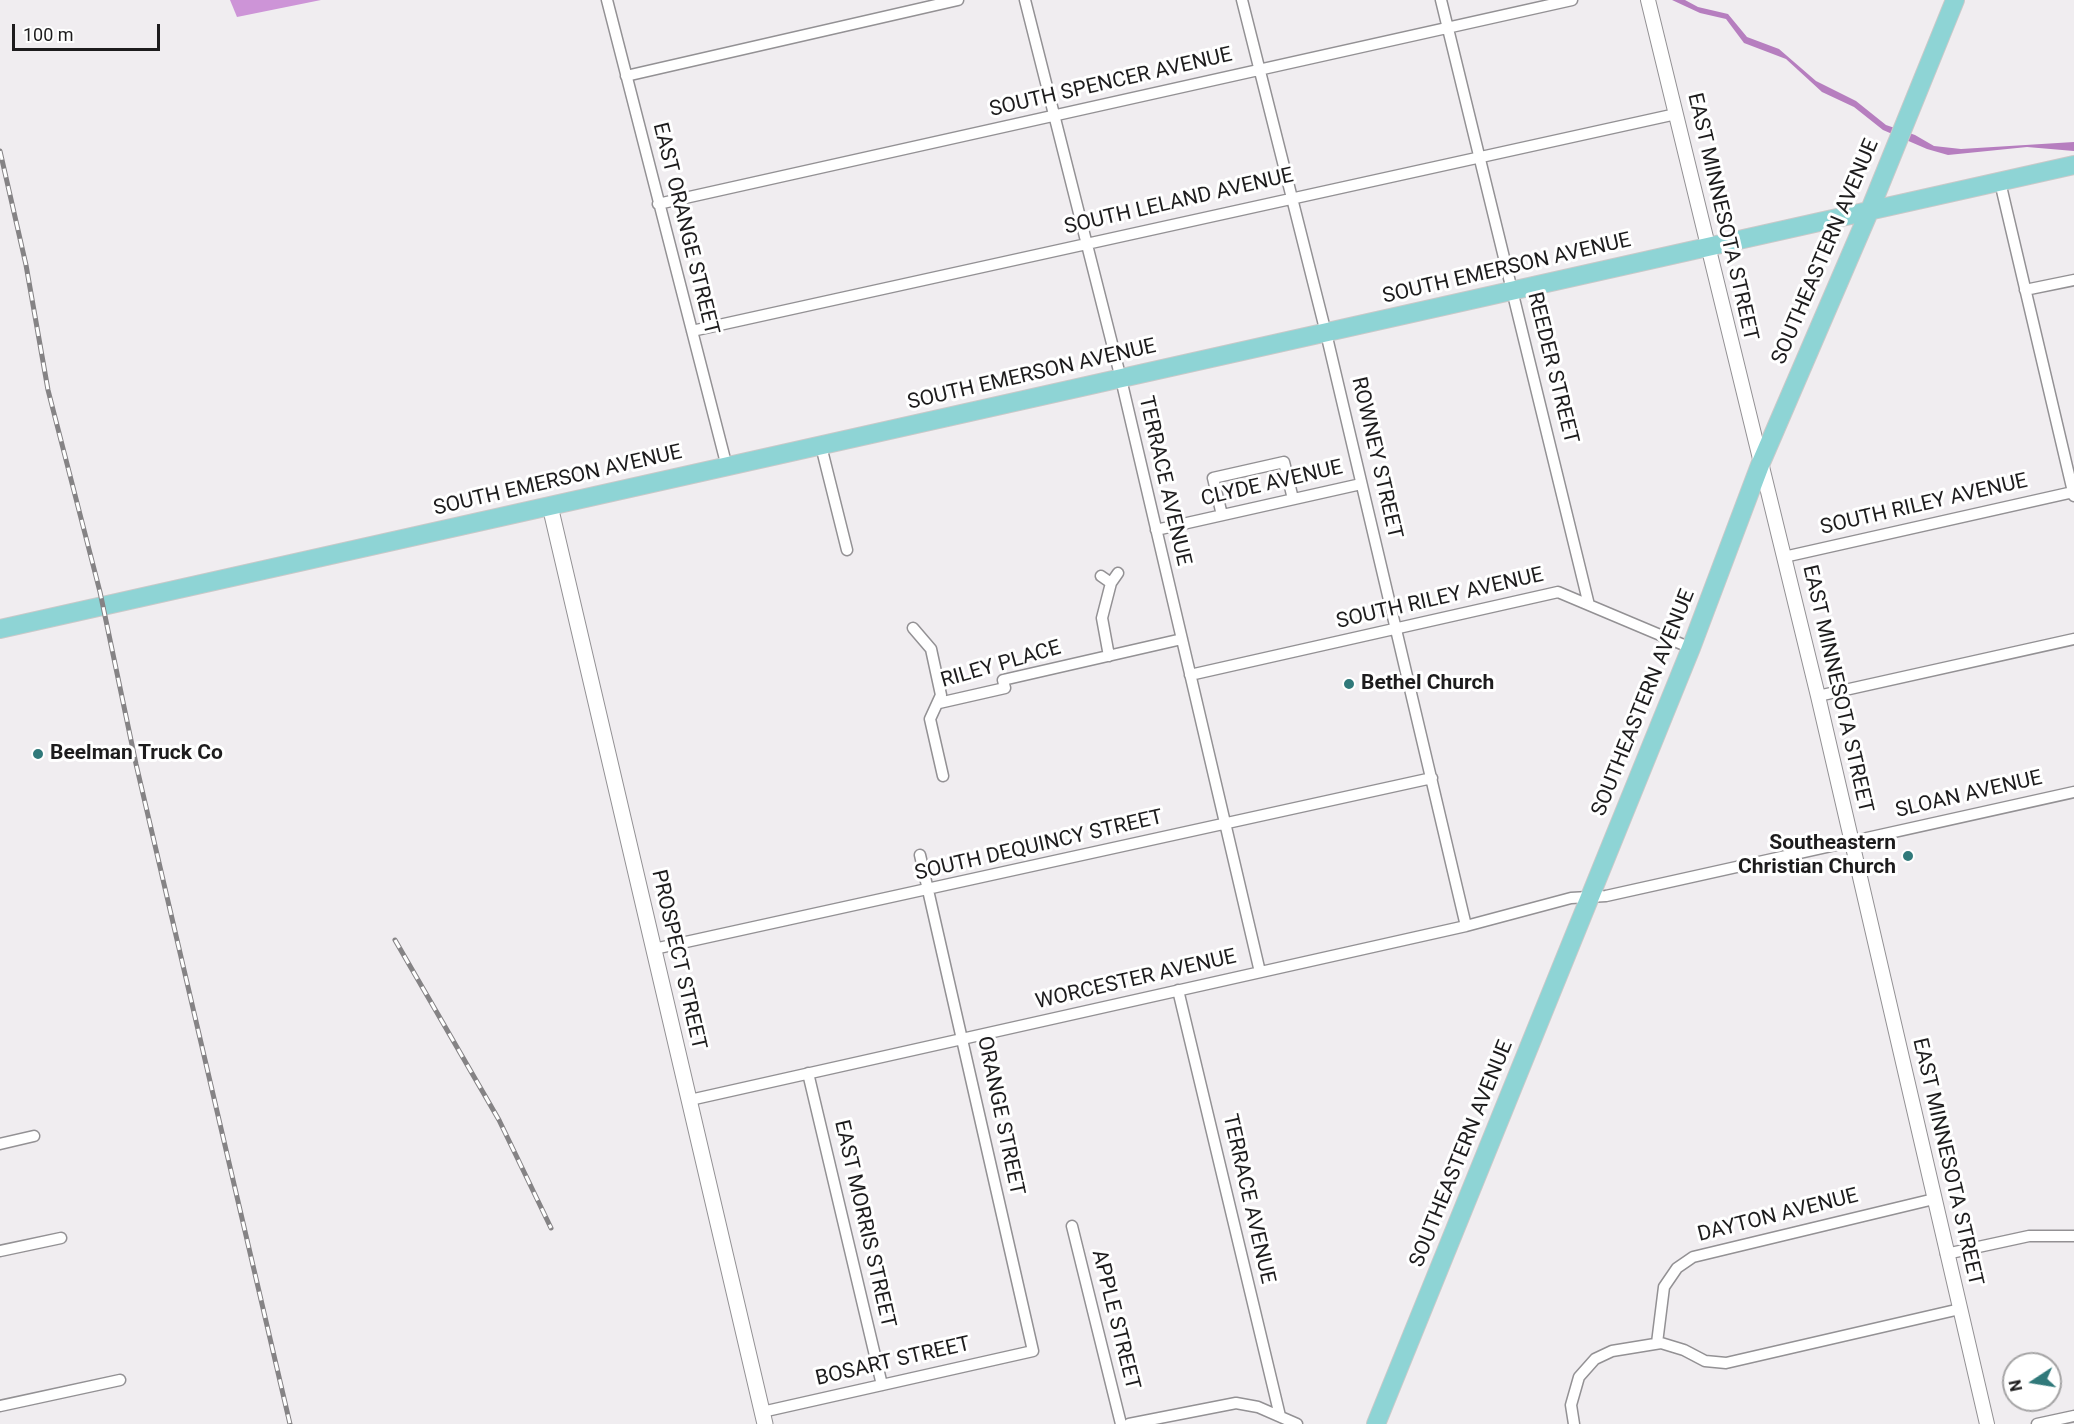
<!DOCTYPE html>
<style>
body{margin:0}
#map{position:relative;width:2074px;height:1424px;overflow:hidden;background:#f0edf0;font-family:Roboto,sans-serif}
canvas{display:block}
.north{position:absolute;left:2002px;top:1352px;width:60px;height:60px;box-sizing:border-box;background:#fff;border:2px solid #a5a4a5;border-radius:50%;rotate:258deg;font-size:16px;font-weight:700;line-height:24px;text-align:center;color:#1d1c1d}
.north::after{content:'';display:block;margin:auto;width:21px;height:27px;background:#30797a;clip-path:polygon(50% 0,100% 100%,50% 72%,0 100%)}
.scale{position:absolute;left:12px;top:24px;width:148px;height:27px;box-sizing:border-box;border:3px solid #1d1c1d;border-top:0;padding-left:8px;font-size:18px;line-height:21px;white-space:nowrap;color:#1d1c1d;-webkit-text-stroke:4px #fff;paint-order:stroke}
</style>
<div id="map">
<canvas width="2074" height="1424"></canvas>
<div class="north">N</div>
<div class="scale">100 m</div>
</div>
<script>
const ctx = document.querySelector('canvas').getContext('2d');
ctx.lineJoin = 'round';
function fill(path, color) { ctx.fillStyle = color; ctx.fill(path, 'evenodd'); }
const toPath = rows => new Path2D(rows.map(r => 'M' + r).join(''));
function trace(path, color, width, dash) { ctx.strokeStyle = color; ctx.lineWidth = width; ctx.lineCap = dash ? 'butt' : 'round'; ctx.setLineDash(dash || []); ctx.stroke(path); }
function write(font, color, halo, rows, align = 'center') {
  ctx.font = font + ' Roboto,sans-serif'; ctx.lineWidth = 6; ctx.setLineDash([]); ctx.textBaseline = 'middle'; ctx.strokeStyle = halo; ctx.fillStyle = color; for (const [text, x, y, turn = 0] of rows) {
    ctx.save(); ctx.translate(x, y); ctx.rotate((+turn || 0) * Math.PI / 180); ctx.textAlign = isNaN(turn) ? turn : align; if (halo) ctx.strokeText(text, 0, 0); ctx.fillText(text, 0, 0); ctx.restore();
  }
}
fill(toPath([
 [230,0,321,0,237,17]
]), '#cd94d7');
fill(toPath([
 [1672,0,1685,0,1698,7,1728,14,1747,37,1779,49,1816,81,1856,101,1886,125,1915,135,1934,146,1961,149,2074,142,2074,151,2027,147,1948,155,1927,149,1883,130,1854,107,1822,92,1786,59,1744,43,1726,19,1700,13]
]), '#b67ebf');
const minor = toPath([
 [607,0,727,467],
 [1025,0,1121,379,1260,972],
 [1242,0,1326,333,1466,926],
 [1441,0,1589,605],
 [626,76,958,0],
 [2000,182,2074,496],
 [658,204,1572,0],
 [2025,290,2074,280],
 [692,331,1676,114],
 [821,446,847,550],
 [1222,515,1213,478,1284,462,1293,499],
 [1156,530,1361,484],
 [1784,557,2073,492],
 [1101,576,1111,583],
 [913,628,931,649,941,695,930,719,943,776],
 [1109,656,1102,618,1111,583,1118,573],
 [1190,675,1558,592,1691,648],
 [1818,696,2074,639],
 [939,703,1005,688,1003,680,1182,639],
 [654,949,1432,778],
 [1178,990,1280,1416],
 [808,1073,882,1385],
 [690,1100,1466,926,1571,898,1606,896,2074,792],
 [0,1144,34,1136],
 [1072,1226,1121,1424],
 [0,1251,61,1238],
 [1946,1254,2029,1236,2074,1236],
 [1657,1343,1664,1287,1677,1268,1693,1257,1934,1199],
 [0,1406,120,1380],
 [762,1412,1033,1351,920,855],
 [1129,1424,1236,1403,1258,1407,1297,1424],
 [1574,1424,1571,1405,1579,1377,1595,1359,1612,1351,1661,1343,1684,1350,1705,1361,1726,1363,1960,1309],
 [2037,1424,2074,1416]
]);
const tertiary = toPath([
 [1648,0,1818,696,1987,1424]
]);
const secondary = toPath([
 [550,506,765,1424]
]);
const primary = toPath([
 [0,629,2074,165],
 [1376,1424,1691,648,1760,465,1869,212,1955,0]
]);
trace(minor, '#939194', 13);
trace(tertiary, '#939194', 16);
trace(secondary, '#939194', 17);
trace(primary, '#c9c9c9', 20);
trace(minor, '#fff', 10);
trace(tertiary, '#fff', 14);
trace(secondary, '#fff', 15);
trace(primary, '#8ed4d5', 18);
const rail = toPath([
 [0,151,26,265,48,390,100,592,136,764,290,1424],
 [395,940,499,1120,551,1228]
]);
trace(rail, '#858385', 5);
trace(rail, '#fff', 3, [9]);
for (const [x, y, r, color] of [
 [1349,684,6,"#30797a"],
 [38,754,6,"#30797a"],
 [1908,856,6,"#30797a"]
]) { const dot = new Path2D(); dot.arc(x, y, r, 0, 2 * Math.PI); ctx.fillStyle = color; ctx.fill(dot); trace(dot, '#fff', 2); }
write('21px', '#1d1c1d', '#fff', [
 ["SOUTH SPENCER AVENUE",1111,83,-13],
 ["SOUTH LELAND AVENUE",1179,202,-13],
 ["EAST MINNESOTA STREET",1722,217,77],
 ["EAST ORANGE STREET",685,229,76],
 ["SOUTHEASTERN AVENUE",1826,252,-67],
 ["SOUTH EMERSON AVENUE",1507,269,-13],
 ["REEDER STREET",1552,368,76],
 ["SOUTH EMERSON AVENUE",1032,375,-13],
 ["ROWNEY STREET",1376,458,77],
 ["SOUTH EMERSON AVENUE",558,481,-13],
 ["TERRACE AVENUE",1164,481,77],
 ["CLYDE AVENUE",1272,484,-13],
 ["SOUTH RILEY AVENUE",1924,505,-13],
 ["SOUTH RILEY AVENUE",1440,599,-13],
 ["RILEY PLACE",1001,665,-16],
 ["EAST MINNESOTA STREET",1837,689,77],
 ["SOUTHEASTERN AVENUE",1644,703,-68],
 ["SLOAN AVENUE",1969,795,-13],
 ["SOUTH DEQUINCY STREET",1039,846,-13],
 ["PROSPECT STREET",678,960,77],
 ["WORCESTER AVENUE",1136,980,-13],
 ["ORANGE STREET",1000,1116,78],
 ["SOUTHEASTERN AVENUE",1462,1154,-68],
 ["EAST MINNESOTA STREET",1947,1162,77],
 ["TERRACE AVENUE",1248,1199,77],
 ["DAYTON AVENUE",1778,1216,-14],
 ["EAST MORRIS STREET",864,1224,77],
 ["APPLE STREET",1115,1320,76],
 ["BOSART STREET",893,1362,-13]
]);
write('bold 21px', '#1d1c1d', '#fff', [
 ["Bethel Church",1361,684],
 ["Beelman Truck Co",50,754],
 ["Southeastern",1896,844,"right"],
 ["Christian Church",1896,868,"right"]
], 'left');
</script>
